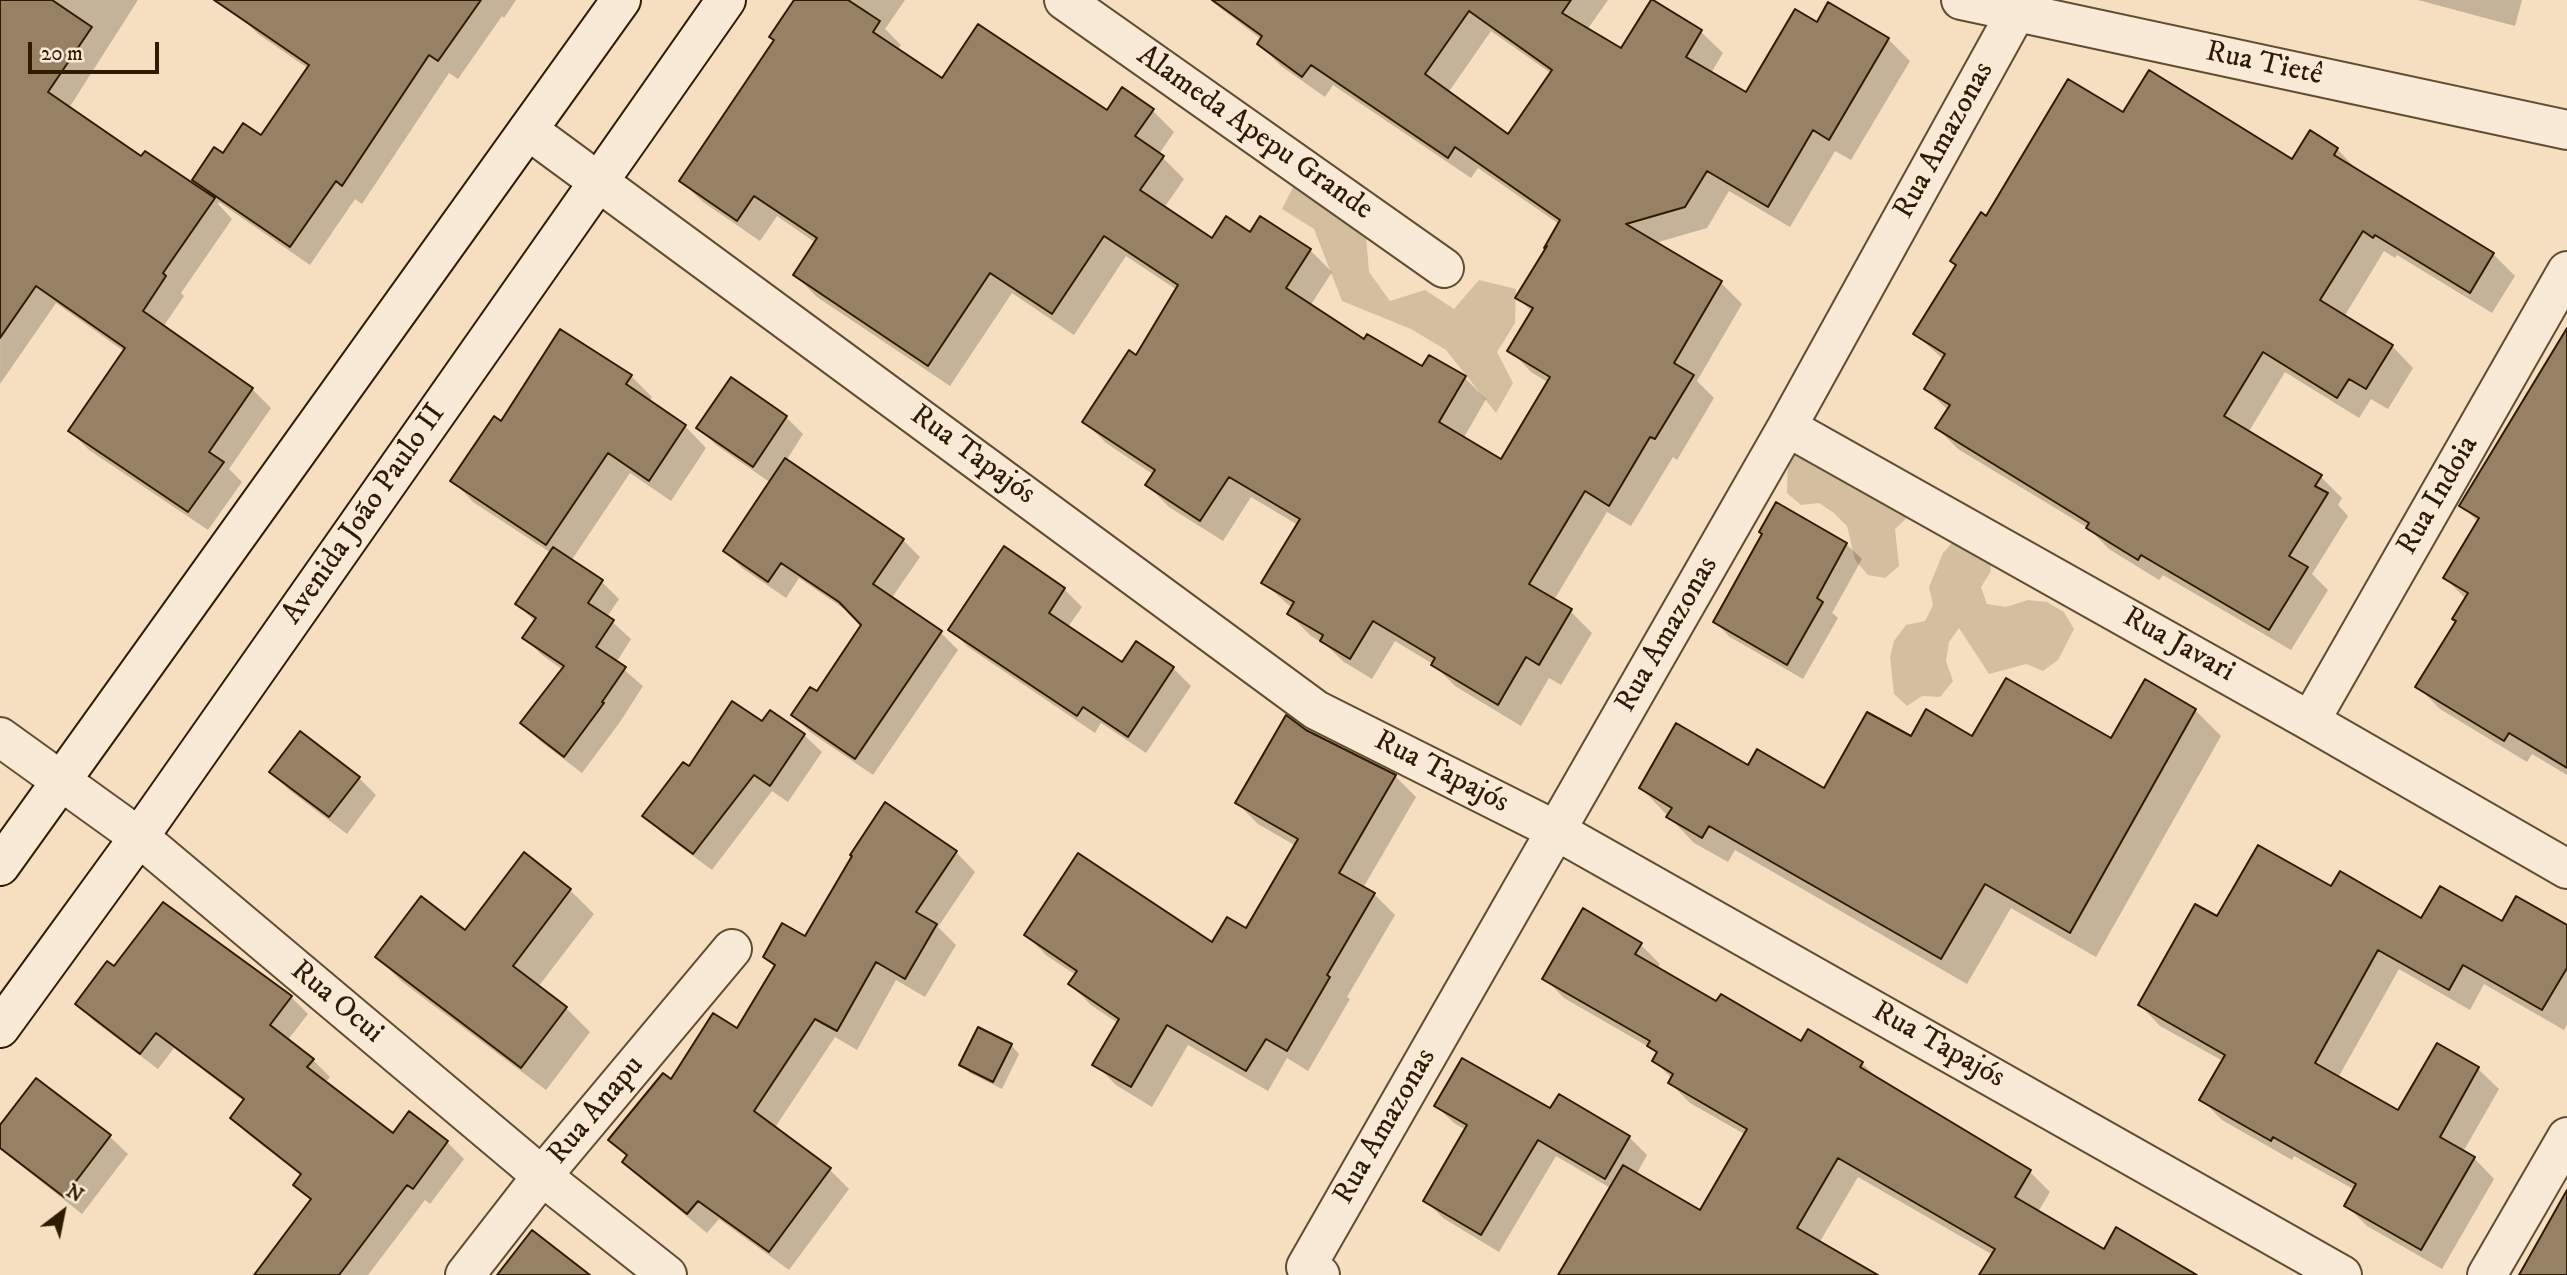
<!DOCTYPE html>
<meta charset="utf-8">
<style>
body{margin:0}
#map{position:relative;width:2567px;height:1275px;overflow:hidden;background:#f5dfc0;font-family:"IM FELL DW Pica",serif}
canvas{display:block}
.north{position:absolute;left:28px;top:1177px;width:70px;height:70px;-webkit-text-stroke:5px #f8ead6;paint-order:stroke;rotate:32deg;font-size:19px;font-weight:700;line-height:28px;text-align:center;color:#2f1b00}
.north::after{content:'';display:block;margin:auto;width:24px;height:32px;background:#2f1b00;clip-path:polygon(50% 0,100% 100%,50% 72%,0 100%)}
.scale{position:absolute;left:28px;top:42px;width:131px;height:32px;box-sizing:border-box;border:4px solid #2f1b00;border-top:0;padding-left:9px;font-size:21px;line-height:24px;white-space:nowrap;color:#2f1b00;-webkit-text-stroke:5px #f8ead6;paint-order:stroke}
</style>
<div id="map">
<canvas width="2567" height="1275"></canvas>
<div class="north">N</div>
<div class="scale">20 m</div>
</div>
<script>
const ctx = document.querySelector('canvas').getContext('2d');
ctx.lineJoin = 'round';
function fill(path, color) { ctx.fillStyle = color; ctx.fill(path, 'evenodd'); }
const toPath = rows => new Path2D(rows.map(r => 'M' + r).join(''));
function trace(path, color, width, dash) { ctx.strokeStyle = color; ctx.lineWidth = width; ctx.lineCap = dash ? 'butt' : 'round'; ctx.setLineDash(dash || []); ctx.stroke(path); }
function write(font, color, halo, rows, align = 'center') {
  ctx.font = font + ' "IM FELL DW Pica",serif'; ctx.lineWidth = 5; ctx.setLineDash([]); ctx.textBaseline = 'middle'; ctx.strokeStyle = halo; ctx.fillStyle = color; for (const [text, x, y, turn = 0] of rows) {
    ctx.save(); ctx.translate(x, y); ctx.rotate((+turn || 0) * Math.PI / 180); ctx.textAlign = isNaN(turn) ? turn : align; if (halo) ctx.strokeText(text, 0, 0); ctx.fillText(text, 0, 0); ctx.restore();
  }
}
fill(toPath([
 [1298,177,1366,235,1369,272,1390,301,1425,290,1454,309,1479,280,1516,289,1515,323,1497,352,1513,383,1496,413,1446,350,1411,329,1342,301,1314,229,1282,209],
 [1796,441,1908,517,1895,529,1899,566,1885,578,1868,575,1855,560,1847,526,1834,513,1819,503,1801,505,1787,493,1788,457],
 [1957,537,1990,551,1991,571,1981,587,1987,604,2006,607,2028,600,2047,602,2064,612,2074,629,2058,660,2043,671,2026,664,1989,674,1959,628,1949,642,1946,661,1953,681,1940,697,1922,696,1907,706,1894,694,1890,657,1894,641,1906,625,1925,621,1933,605,1929,587,1943,553]
]), '#d3be9f');
fill(toPath([
 [1,0,138,0,69,108,142,159,209,194,194,179,223,155,261,138,309,69,258,34,239,15,249,0,516,0,504,18,502,16,458,79,449,73,362,204,355,199,310,265,219,202,218,204,232,219,181,293,184,296,163,327,252,389,271,408,229,469,242,482,208,530,89,450,70,431,125,352,56,303,0,384],
 [796,0,905,0,885,29,901,45,897,50,943,80,1107,112,1152,110,1174,132,1159,154,1184,179,1164,208,1212,241,1250,234,1310,250,1332,272,1310,306,1365,341,1423,369,1465,378,1486,399,1463,439,1502,461,1549,383,1531,372,1510,350,1532,312,1518,298,1548,249,1546,247,1559,224,1478,168,1471,178,1333,85,1325,97,1281,66,1259,44,1262,40,1210,0,1608,0,1587,30,1622,50,1701,32,1723,53,1711,73,1746,94,1817,24,1888,39,1910,61,1851,160,1835,151,1790,227,1729,191,1707,228,1655,243,1721,283,1742,304,1697,381,1714,398,1677,460,1673,457,1631,526,1607,512,1554,600,1570,611,1592,633,1561,685,1549,678,1521,726,1455,686,1433,664,1395,641,1372,679,1344,662,1326,645,1311,636,1289,614,1293,609,1264,583,1298,525,1251,497,1223,541,1169,507,1147,485,1154,475,1106,443,1085,422,1137,357,1177,290,1126,256,1074,335,1012,293,950,386,817,297,795,275,816,243,777,216,760,241,703,202,681,181,776,41],
 [1491,31,1552,74,1508,137,1448,93],
 [2418,0,2522,0,2515,26],
 [2123,115,2293,161,2337,149,2358,171,2493,254,2515,276,2492,313,2397,255,2395,258,2384,251,2344,317,2392,346,2413,368,2388,409,2371,399,2359,418,2285,372,2248,433,2321,477,2342,498,2338,505,2348,516,2312,574,2328,590,2291,650,2163,575,2159,580,2109,549,2088,528,1958,449,1937,428,1948,410,1926,389,1944,360,1915,334,1987,218],
 [2567,350,2567,775,2532,754,2527,762,2440,709,2418,687,2457,622,2466,599,2445,578,2479,523,2461,505],
 [631,376,652,397,649,402,685,426,706,448,671,501,630,473,571,561,602,582,619,599,607,617,631,639,616,663,643,686,620,722,582,773,540,741,522,723,563,670,542,655,524,638,535,622,517,603,551,553,473,502,452,480,502,423],
 [786,417,803,434,786,461,903,540,920,557,891,599,941,633,958,650,873,775,810,732,793,715,817,693,863,625,856,617,799,578,786,598,742,568,725,551,771,483,716,445,699,428],
 [1846,544,1862,559,1832,613,1838,618,1803,679,1730,637,1715,622],
 [1064,589,1082,607,1068,627,1123,664,1136,644,1173,668,1191,686,1146,753,1101,723,1095,733,968,647,951,630],
 [2195,710,2221,736,2096,957,2011,908,1967,984,1735,850,1728,862,1694,843,1641,788,1749,767,1825,790,1911,738,2111,740],
 [763,724,804,735,822,752,788,802,772,791,712,870,662,833,644,816],
 [1305,731,1395,776,1416,797,1363,888,1374,894,1395,915,1347,997,1350,999,1308,1071,1287,1058,1268,1091,1188,1045,1152,1107,1116,1085,1095,1064,1119,1024,1091,1005,1070,984,1076,975,1047,956,1026,935,1213,945,1247,931,1296,846,1258,824,1237,803],
 [271,772,359,778,376,795,347,834,289,790],
 [956,852,975,872,938,927,956,945,925,997,896,980,857,1050,835,1037,774,1129,830,1170,849,1189,789,1270,719,1219,707,1233,644,1181,625,1162,628,1157,611,1140,671,1082,738,1031,776,967,765,957,806,939],
 [2332,889,2422,921,2567,927,2567,1024,2564,1030,2484,984,2470,1010,2399,969,2338,1078,2399,1112,2437,1046,2478,1069,2499,1089,2463,1152,2474,1158,2494,1179,2442,1269,2367,1226,2346,1205,2355,1190,2294,1156,2292,1160,2222,1120,2201,1099,2223,1061,2160,1026,2140,1005,2217,919],
 [570,890,594,914,538,987,566,1008,590,1032,546,1090,401,981,377,957,465,932],
 [163,904,291,997,308,1014,287,1041,313,1060,330,1077,325,1083,393,1135,409,1114,447,1142,464,1159,430,1204,425,1200,368,1275,257,1275,312,1201,295,1184,302,1176,249,1135,232,1118,245,1102,174,1048,158,1069,94,1021,77,1004,114,968],
 [1640,944,1660,964,1657,969,1717,1004,1801,1044,1862,1063,1881,1082,2030,1172,2050,1192,2038,1212,2104,1251,2190,1275,1981,1275,1993,1255,1858,1177,1819,1243,1874,1275,1561,1275,1612,1189,1556,1156,1499,1252,1443,1218,1425,1200,1466,1130,1454,1123,1436,1106,1551,1111,1629,1137,1647,1155,1636,1175,1700,1212,1746,1135,1690,1103,1670,1083,1672,1079,1655,1061,1658,1055,1654,1050,1564,998,1544,978],
 [1011,1045,1019,1054,1002,1089,970,1073,961,1065],
 [36,1081,110,1137,128,1154,82,1214,0,1149,0,1128]
]), '#0003');
const building = toPath([
 [0,0,52,0,92,27,48,92,141,156,145,151,215,198,163,273,166,276,143,311,253,388,209,452,224,462,188,512,68,431,125,348,36,286,0,338,0,0],
 [214,0,481,0,438,61,429,55,342,186,336,181,290,247,192,180,214,147,223,153,243,123,261,135,309,65,214,0],
 [794,0,848,0,880,21,873,32,942,78,978,24,1107,110,1122,87,1154,109,1135,136,1164,156,1140,190,1212,238,1226,216,1250,232,1260,216,1311,249,1286,288,1364,339,1367,334,1422,366,1429,355,1466,376,1439,422,1501,459,1550,377,1507,351,1533,308,1515,298,1547,246,1544,248,1560,220,1455,147,1448,158,1311,65,1302,77,1257,44,1262,36,1212,0,1571,0,1562,13,1621,48,1651,0,1653,0,1702,30,1686,57,1746,92,1795,9,1817,22,1828,2,1889,38,1829,140,1813,130,1768,207,1707,171,1685,207,1626,224,1722,281,1674,363,1694,375,1655,439,1650,437,1609,506,1585,491,1529,584,1572,609,1539,665,1526,657,1498,705,1431,665,1435,658,1373,621,1350,659,1320,641,1323,635,1287,614,1294,602,1261,583,1300,519,1229,477,1200,521,1145,485,1155,470,1082,422,1129,350,1136,355,1178,285,1104,236,1052,314,990,273,928,366,793,275,817,238,754,196,737,221,679,181,774,40,769,37,794,0],
 [1469,11,1552,70,1508,134,1425,74,1469,11],
 [2149,70,2292,159,2310,130,2338,148,2334,155,2494,253,2470,293,2375,235,2373,238,2363,231,2320,300,2393,345,2366,389,2349,379,2337,398,2263,352,2224,416,2322,475,2315,486,2328,493,2289,556,2308,567,2269,630,2141,555,2138,560,2086,528,2089,523,1935,428,1950,405,1924,389,1945,354,1913,334,1956,265,1950,261,1981,212,1986,216,2068,79,2123,112,2149,70],
 [2567,328,2567,768,2509,733,2504,741,2415,687,2456,621,2452,619,2468,593,2443,578,2479,518,2459,506,2567,328],
 [560,329,632,375,626,384,686,425,649,481,608,453,546,545,450,481,494,416,501,421,560,329],
 [731,377,787,416,753,467,696,428,731,377],
 [785,458,904,539,873,584,942,631,855,759,791,715,810,687,817,691,861,625,839,602,781,563,768,582,723,551,785,458],
 [1776,502,1847,543,1817,598,1823,602,1787,665,1713,622,1762,534,1759,532,1776,502],
 [1004,546,1065,588,1049,613,1122,662,1136,641,1174,667,1128,737,1083,707,1077,716,948,630,1004,546],
 [553,547,603,580,588,603,614,620,596,647,626,667,602,702,604,703,564,757,520,723,564,666,522,638,536,618,515,604,553,547],
 [2006,678,2111,738,2145,679,2196,709,2070,933,1985,884,1941,959,1709,826,1702,838,1666,817,1672,808,1639,788,1676,723,1748,765,1757,749,1824,788,1867,712,1911,736,1926,709,1972,736,2006,678],
 [732,701,762,721,770,710,805,734,770,786,754,775,693,854,642,816,683,762,689,766,732,701],
 [1286,715,1306,730,1396,775,1339,873,1375,893,1327,975,1330,977,1287,1051,1266,1039,1246,1071,1167,1025,1131,1087,1092,1065,1119,1019,1068,984,1077,971,1024,935,1078,853,1212,942,1227,917,1246,928,1298,839,1235,803,1286,715],
 [300,731,360,777,329,817,269,772,300,731],
 [885,802,957,851,916,912,937,924,905,979,876,962,837,1031,815,1019,754,1111,831,1168,769,1252,698,1201,687,1214,622,1162,627,1155,608,1140,663,1073,671,1079,713,1013,737,1028,775,965,763,957,782,923,805,936,852,856,850,855,885,802],
 [2258,845,2331,886,2340,871,2421,918,2440,886,2502,921,2516,896,2567,925,2567,968,2542,1010,2463,965,2449,990,2378,950,2315,1063,2398,1110,2437,1043,2479,1067,2440,1137,2475,1157,2421,1250,2344,1206,2356,1184,2273,1137,2271,1141,2199,1100,2225,1055,2138,1005,2195,904,2217,916,2258,845],
 [524,852,571,889,513,966,567,1007,521,1068,375,957,421,896,465,930,524,852],
 [163,902,292,996,270,1025,314,1059,307,1067,393,1133,409,1111,448,1141,413,1189,407,1185,339,1275,254,1275,311,1199,293,1185,301,1174,230,1118,244,1099,156,1033,140,1054,75,1004,107,961,114,966,163,902],
 [1583,908,1642,943,1635,954,1716,1001,1721,994,1801,1041,1808,1029,1863,1062,1860,1067,2031,1170,2015,1197,2104,1249,2116,1227,2197,1275,1979,1275,1995,1249,1838,1158,1797,1228,1878,1275,1558,1275,1623,1165,1700,1210,1747,1129,1668,1083,1673,1074,1652,1061,1657,1052,1647,1046,1650,1041,1542,979,1583,908],
 [978,1027,1012,1044,993,1082,959,1065,978,1027],
 [1462,1058,1550,1108,1559,1094,1630,1136,1605,1179,1538,1140,1481,1235,1423,1201,1467,1125,1434,1106,1462,1058],
 [36,1078,111,1135,64,1197,0,1148,0,1125,36,1078],
 [2567,1190,2567,1275,2519,1275,2567,1190],
 [532,1230,590,1275,497,1275,532,1230]
]);
fill(building, '#968164');
trace(building, '#2f1b00', 2);
const minor = toPath([
 [1064,0,1444,268],
 [1961,0,2567,130],
 [528,130,1316,710,1555,830,2342,1275],
 [1787,427,2310,721,2567,869],
 [2310,721,2567,271],
 [0,737,139,837,542,1176,667,1275],
 [465,1275,542,1176,732,949],
 [1320,1275,1306,1267,1787,427,2023,0],
 [2487,1275,2567,1137]
]);
const secondary = toPath([
 [0,866,621,0],
 [0,1028,139,837,726,0]
]);
trace(minor, '#604c30', 42);
trace(secondary, '#2f1b00', 42);
trace(minor, '#f8ead6', 38);
trace(secondary, '#f8ead6', 38);
write('30px', '#2f1b00', '#f8ead6', [
 ["Rua Tietê",2264,65,12],
 ["Alameda Apepu Grande",1254,134,35],
 ["Rua Amazonas",1945,141,-61],
 ["Rua Tapajós",972,456,36],
 ["Rua Indoia",2439,496,-60],
 ["Avenida João Paulo II",365,515,-55],
 ["Rua Amazonas",1668,635,-60],
 ["Rua Javari",2178,646,29],
 ["Rua Tapajós",1441,773,27],
 ["Rua Ocui",336,1003,40],
 ["Rua Tapajós",1938,1046,29],
 ["Rua Anapu",597,1111,-50],
 ["Rua Amazonas",1386,1127,-60]
]);
</script>
